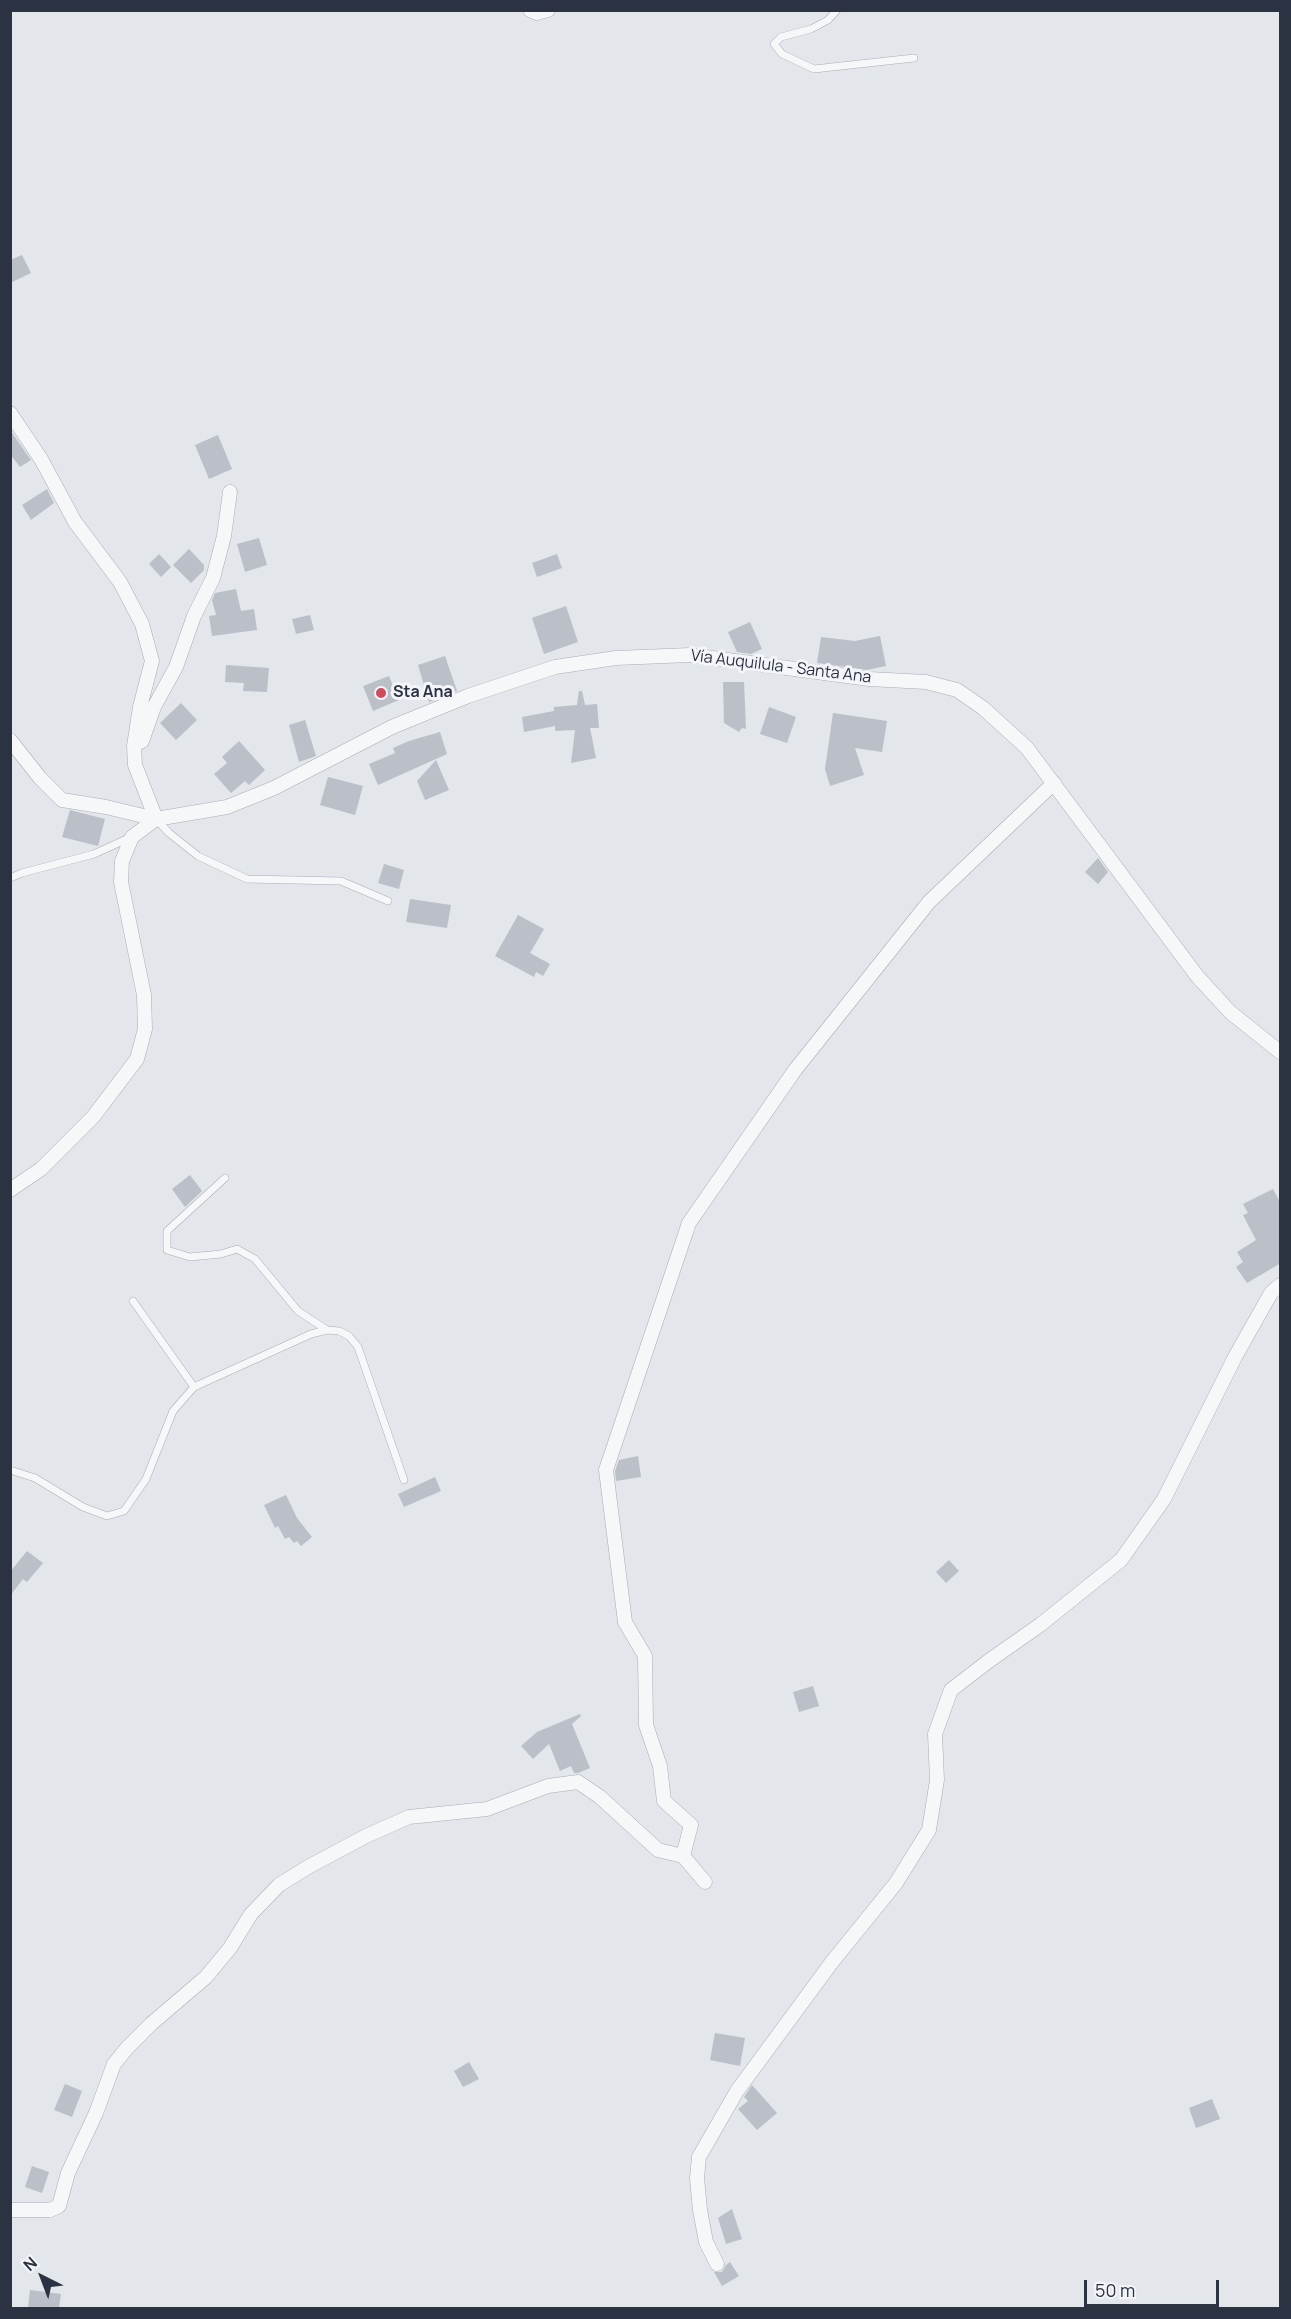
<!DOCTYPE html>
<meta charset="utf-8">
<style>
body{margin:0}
#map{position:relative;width:1291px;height:2319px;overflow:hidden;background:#e3e6eb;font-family:Manrope,sans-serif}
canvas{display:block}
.frame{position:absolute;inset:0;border:12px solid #2b3343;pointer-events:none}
.north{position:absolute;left:12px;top:2247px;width:60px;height:60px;-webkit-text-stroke:4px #f3f5f8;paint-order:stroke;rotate:318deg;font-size:16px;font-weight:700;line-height:24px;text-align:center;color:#2b3343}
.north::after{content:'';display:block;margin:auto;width:21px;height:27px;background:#2b3343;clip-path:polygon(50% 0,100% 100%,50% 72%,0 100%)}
.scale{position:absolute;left:1084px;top:2280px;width:135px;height:27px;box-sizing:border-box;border:3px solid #2b3343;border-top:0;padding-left:8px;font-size:18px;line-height:21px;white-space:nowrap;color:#2b3343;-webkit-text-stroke:4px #f3f5f8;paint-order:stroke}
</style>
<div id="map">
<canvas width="1291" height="2319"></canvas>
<div class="frame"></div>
<div class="north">N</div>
<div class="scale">50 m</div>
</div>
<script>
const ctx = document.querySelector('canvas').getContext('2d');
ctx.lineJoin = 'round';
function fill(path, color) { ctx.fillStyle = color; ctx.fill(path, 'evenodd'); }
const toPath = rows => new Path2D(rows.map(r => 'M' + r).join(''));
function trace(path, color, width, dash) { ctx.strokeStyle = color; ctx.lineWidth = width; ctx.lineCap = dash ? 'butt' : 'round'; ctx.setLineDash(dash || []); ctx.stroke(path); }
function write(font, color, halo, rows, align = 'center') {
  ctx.font = font + ' Manrope,sans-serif'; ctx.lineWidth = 6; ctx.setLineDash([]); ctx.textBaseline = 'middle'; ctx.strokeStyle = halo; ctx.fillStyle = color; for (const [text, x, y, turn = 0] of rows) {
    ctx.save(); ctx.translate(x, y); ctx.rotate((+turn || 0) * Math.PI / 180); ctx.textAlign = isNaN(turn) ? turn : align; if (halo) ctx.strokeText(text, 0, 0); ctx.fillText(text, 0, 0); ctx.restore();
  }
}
fill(toPath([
 [22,255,31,273,10,283,10,260],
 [10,430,31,460,20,467,10,454],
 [218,435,232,469,209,479,195,445],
 [47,489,54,503,31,520,22,505],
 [259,538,267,565,245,572,237,544],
 [189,549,204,565,204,570,191,583,173,565],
 [159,554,171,567,161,577,149,564],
 [557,554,562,568,537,577,532,563],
 [236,589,241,611,254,609,257,630,212,636,209,616,216,615,212,600,215,593],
 [566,606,578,642,544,654,532,618],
 [310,615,314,630,296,634,292,619],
 [750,622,762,649,751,654,737,652,728,632],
 [880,636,886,666,867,670,817,663,821,637,855,641],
 [445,656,457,691,429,702,418,665],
 [226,665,269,668,267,692,243,691,244,683,225,682],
 [389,676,399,700,373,711,363,686],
 [723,682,744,682,746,729,742,728,739,732,724,723],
 [579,691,582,691,585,705,597,704,599,728,590,728,596,758,571,763,575,730,555,731,555,726,524,732,522,717,554,711,554,707,577,705],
 [181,703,197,720,176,740,160,723],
 [769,707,796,717,787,743,760,734],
 [833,713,887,721,882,752,855,748,864,775,830,786,825,769],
 [305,720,316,756,299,762,289,725],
 [440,732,447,754,378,785,369,764,395,753,393,748,409,741],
 [239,741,265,770,249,785,245,781,231,793,214,774,227,763,222,757],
 [436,760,449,790,425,800,417,781],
 [328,777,363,786,355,815,320,805],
 [70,810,105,819,98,846,62,837],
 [1098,858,1108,872,1098,884,1085,872],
 [384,864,404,870,399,889,378,883],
 [410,899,451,905,447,928,406,922],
 [518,915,544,929,530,953,550,964,543,976,536,972,534,977,495,956],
 [190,1175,202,1191,185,1207,172,1189],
 [1273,1189,1281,1204,1281,1263,1247,1283,1236,1267,1243,1262,1237,1252,1256,1240,1243,1215,1248,1213,1243,1204],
 [638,1456,641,1477,616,1481,615,1471,619,1460],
 [435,1477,441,1491,404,1507,398,1494],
 [286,1495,297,1518,312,1537,301,1546,297,1541,294,1543,289,1537,285,1539,278,1526,275,1528,264,1505],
 [27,1551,43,1563,27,1582,23,1579,10,1596,10,1572],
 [949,1560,959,1571,946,1583,936,1572],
 [813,1686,819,1706,799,1712,793,1692],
 [580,1714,581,1716,572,1724,590,1768,578,1773,574,1773,571,1766,560,1771,549,1744,533,1759,521,1746,537,1732],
 [715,2033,745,2038,740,2066,710,2060],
 [469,2062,479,2079,463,2087,454,2071],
 [65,2084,82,2091,72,2117,54,2110],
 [752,2085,777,2113,757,2130,738,2109,748,2101,744,2097],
 [1212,2099,1220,2119,1196,2128,1189,2108],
 [32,2166,49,2172,42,2193,25,2187],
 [732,2209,742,2239,726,2244,718,2218],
 [730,2262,739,2276,722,2286,714,2272,722,2272,726,2265],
 [30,2290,61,2294,59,2308,28,2308]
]), '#babfc8');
const lane = toPath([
 [837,10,828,20,811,29,781,37,774,44,782,54,814,69,914,58],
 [156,819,169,833,198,856,247,879,341,881,388,901],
 [10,878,22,873,94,854,129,838],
 [225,1178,167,1231,167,1250,190,1257,221,1254,237,1249,255,1259,298,1311,327,1330],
 [133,1301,194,1387],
 [10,1470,35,1478,83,1507,107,1516,124,1511,146,1479,173,1411,194,1387,311,1334,327,1330,339,1331,349,1336,358,1347,404,1480]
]);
const street = toPath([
 [530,10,537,13,548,10],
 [10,413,41,459,75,522,120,582,142,624,152,661,140,707,134,746,135,765,156,819],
 [10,740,40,778,62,800,106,807,156,819],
 [138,743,142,741,154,707,176,667,194,616,213,578,224,536,230,492],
 [10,1190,41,1169,93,1117,137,1059,145,1029,144,995,121,882,122,861,132,837,156,819,227,807,274,788,392,727,468,696,555,667,616,658,690,655,869,679,926,682,957,690,983,708,1027,748,1197,976,1230,1012,1280,1052],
 [683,1856,691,1825,664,1801,660,1766,646,1725,645,1656,625,1622,606,1470,689,1223,795,1070,929,902,1054,783],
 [10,2210,50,2210,59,2206,68,2173,96,2113,114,2064,127,2048,151,2024,206,1977,230,1948,251,1914,279,1885,308,1867,366,1836,409,1817,487,1809,548,1786,578,1782,600,1797,658,1850,683,1856,705,1882],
 [717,2264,706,2242,700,2210,697,2178,699,2157,737,2091,832,1962,896,1883,929,1830,937,1780,935,1734,951,1690,990,1660,1040,1625,1121,1560,1164,1499,1235,1357,1271,1293,1280,1285]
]);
trace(lane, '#a8adb5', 8);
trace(street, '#a8adb5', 15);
trace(lane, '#f6f7f9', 7);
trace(street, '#f6f7f9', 14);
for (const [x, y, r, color] of [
 [381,693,6,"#ce4b5c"]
]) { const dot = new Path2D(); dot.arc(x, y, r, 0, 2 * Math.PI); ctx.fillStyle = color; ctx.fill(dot); trace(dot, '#f3f5f8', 2); }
write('16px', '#2b3343', '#f3f5f8', [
 ["Vía Auquilula - Santa Ana",781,667,7]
]);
write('bold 16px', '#2b3343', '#f3f5f8', [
 ["Sta Ana",393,693]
], 'left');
</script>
